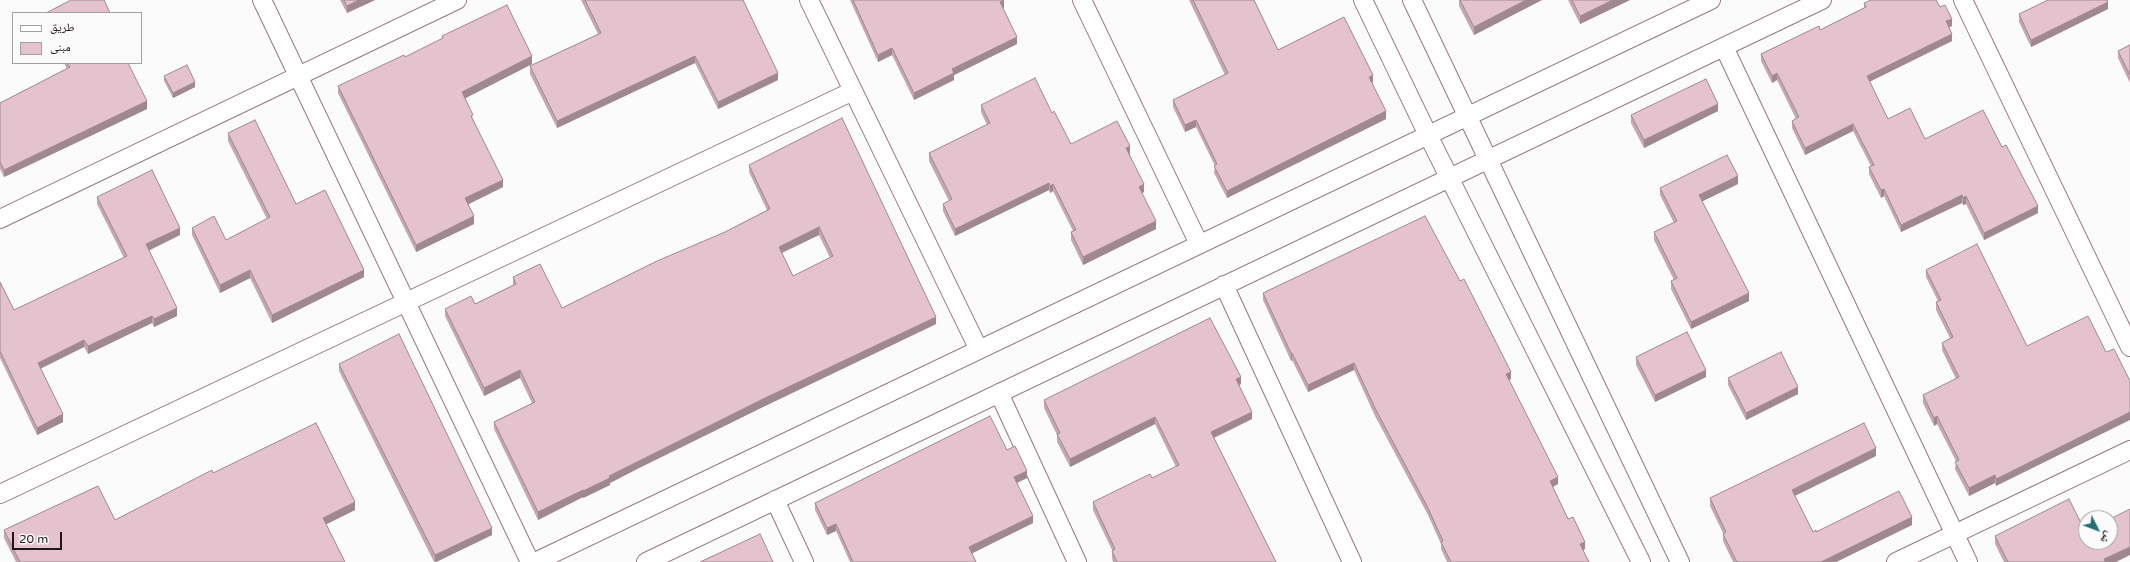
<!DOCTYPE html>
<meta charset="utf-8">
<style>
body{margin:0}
#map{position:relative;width:2130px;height:562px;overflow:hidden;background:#fbfbfb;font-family:"Varela Round","Noto Naskh Arabic",sans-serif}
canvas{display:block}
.legend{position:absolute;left:12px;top:12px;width:130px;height:52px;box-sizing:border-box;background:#fbfbfb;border:1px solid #a49fa1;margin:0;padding:5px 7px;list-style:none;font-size:12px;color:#22161b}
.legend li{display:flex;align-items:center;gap:8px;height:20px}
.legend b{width:20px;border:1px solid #a49fa1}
.north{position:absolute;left:2078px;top:510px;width:40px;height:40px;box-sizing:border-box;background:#fbfbfb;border:1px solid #a49fa1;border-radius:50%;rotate:132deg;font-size:11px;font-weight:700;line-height:16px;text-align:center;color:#22161b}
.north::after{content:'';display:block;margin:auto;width:14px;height:18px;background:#257074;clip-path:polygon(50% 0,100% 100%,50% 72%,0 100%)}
.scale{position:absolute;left:12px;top:532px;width:50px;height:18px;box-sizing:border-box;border:2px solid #22161b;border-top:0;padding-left:5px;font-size:12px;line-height:14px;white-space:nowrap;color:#22161b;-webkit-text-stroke:3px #fbfbfb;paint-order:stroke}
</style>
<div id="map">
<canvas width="2130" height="562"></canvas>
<ul class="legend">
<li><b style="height:5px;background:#fff"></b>طريق</li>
<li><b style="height:11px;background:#e4c2ce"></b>مبنى</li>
</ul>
<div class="north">ش</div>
<div class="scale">20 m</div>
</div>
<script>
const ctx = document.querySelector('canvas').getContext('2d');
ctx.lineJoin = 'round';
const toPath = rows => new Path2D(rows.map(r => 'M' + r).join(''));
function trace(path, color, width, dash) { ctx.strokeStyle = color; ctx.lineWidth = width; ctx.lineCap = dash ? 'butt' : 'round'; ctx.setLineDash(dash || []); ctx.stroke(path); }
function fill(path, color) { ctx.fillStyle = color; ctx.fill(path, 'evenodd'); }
const minor = toPath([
 [262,0,530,562],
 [809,0,979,350],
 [1082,0,1199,244],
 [1363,0,1428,135,1641,562],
 [1412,0,1680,562],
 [1963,0,2130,347],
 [1724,47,1968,562],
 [0,219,457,0],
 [1224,285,1352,562],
 [999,393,1077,562],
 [0,494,853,91],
 [775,500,804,562],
 [535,562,1711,0],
 [646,562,1822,0],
 [1896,562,2130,450]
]);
trace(minor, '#957681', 20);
trace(minor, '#fff', 18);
fill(toPath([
 [340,0,375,0,347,13],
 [581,0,743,0,778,80,718,109,695,63,557,128,530,74,530,66,598,34],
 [850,0,1004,0,1004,8,1003,8,1017,44,954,75,954,80,914,100,892,55,878,62],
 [1189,0,1255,0,1254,0,1278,50,1373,82,1372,83,1386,119,1227,198,1214,173,1215,166,1196,127,1185,132,1173,107,1173,100,1225,75],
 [1459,0,1542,0,1474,35,1459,6],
 [1568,0,1630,0,1580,24],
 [1864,3,1940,7,1952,26,1949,27,1952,41,1869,82,1888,119,1925,139,2002,147,2038,213,1984,240,1966,204,1963,205,1962,203,1901,232,1884,196,1881,198,1869,174,1869,167,1871,166,1853,131,1805,155,1792,128,1792,121,1796,119,1777,80,1772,83,1761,61,1761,54,1820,30,1864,8],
 [2108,9,2031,47,2019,22,2019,14],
 [442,36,532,64,465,98,473,119,503,187,468,204,474,224,416,252,338,93,338,86,405,57,442,39],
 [2130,45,2130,83,2118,58,2118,51],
 [64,63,128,63,147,109,4,177,0,169,0,103,67,69],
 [164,76,195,87,173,98,164,81],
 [981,105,1052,113,1071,144,1130,154,1129,154,1144,192,1142,193,1156,229,1083,265,1071,240,1071,232,1073,231,1053,191,1050,193,1049,190,955,236,943,211,943,204,949,201,929,161,929,153,987,125,981,112],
 [1718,111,1644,148,1631,123,1631,115],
 [228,133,296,204,364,277,272,323,250,278,220,293,192,235,192,228,226,240,267,219,228,141],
 [749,165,936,324,765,406,637,469,610,483,610,485,583,498,583,497,538,520,494,429,494,422,532,403,520,378,484,396,445,316,445,309,475,304,513,285,513,277,562,308,725,232,767,210,749,172],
 [819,235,830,258,793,276,782,253],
 [1738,184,1702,201,1749,301,1691,329,1671,289,1671,281,1674,280,1654,240,1654,232,1674,223,1660,195,1660,188],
 [97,197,180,235,149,250,177,316,154,327,152,323,88,354,84,347,41,368,63,422,37,435,0,358,0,282,14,310,124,258,97,204],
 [1926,270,2027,346,1996,486,1995,483,1969,496,1955,469,1956,461,1937,424,1934,426,1923,403,1923,395,1956,379,1942,350,1942,343,1950,338,1936,310,1936,302,1938,301,1926,277],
 [1263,293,1511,379,1509,380,1558,484,1553,487,1568,519,1585,549,1583,550,1589,562,1447,562,1441,549,1441,544,1428,515,1375,416,1354,370,1308,392,1292,360,1291,361,1263,300],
 [1636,357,1706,377,1655,402,1636,365],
 [339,364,492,535,436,562,434,562,339,371],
 [1728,378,1798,394,1746,420,1728,385],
 [1241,384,1239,385,1252,419,1214,438,1276,562,1113,562,1112,558,1112,550,1093,510,1093,502,1152,478,1176,467,1155,424,1070,467,1057,442,1057,435,1044,408,1044,400],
 [1007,450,1027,478,1017,483,1033,523,972,553,976,562,850,562,836,531,827,535,815,510,815,503],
 [1876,456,1795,496,1813,532,1912,525,1836,562,1733,562,1723,541,1723,533,1710,506,1710,498],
 [213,473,355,510,326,524,345,562,16,562,4,538,4,530,115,520],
 [2085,531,2116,562,2004,562,1995,544,1995,536]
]), '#c4a7b1');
fill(toPath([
 [359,0,375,0,347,13,347,6],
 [1004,0,1004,8,1000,10,1000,2],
 [1526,0,1542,0,1474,35,1474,27],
 [1613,0,1630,0,1580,24,1580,16],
 [2108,2,2108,9,2031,47,2031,40],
 [1952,19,1952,26,1946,29,1946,21],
 [1952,34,1952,41,1867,83,1867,76],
 [1017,37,1017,44,954,75,954,80,914,100,914,93,952,69],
 [892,48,892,55,878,62,878,55],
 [532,56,532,64,462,100,462,92],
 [695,56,695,63,557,128,557,121],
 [778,73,778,80,718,109,718,102],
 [1777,73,1777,80,1772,83,1772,76],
 [1373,75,1373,82,1369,84,1369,77],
 [195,82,195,87,173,98,173,93],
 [147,101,147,109,4,177,4,170],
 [1718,104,1718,111,1644,148,1644,140],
 [1386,111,1386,119,1227,198,1227,191],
 [1196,120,1196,127,1185,132,1185,125],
 [1853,124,1853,131,1805,155,1805,148],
 [1130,146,1130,154,1126,156,1126,148],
 [1738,176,1738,184,1699,203,1699,195],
 [503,180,503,187,465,206,465,198],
 [1049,183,1049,190,955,236,955,229],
 [1053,184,1053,191,1050,193,1050,186],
 [1144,184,1144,192,1139,194,1139,187],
 [1884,189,1884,196,1881,198,1881,190],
 [1962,195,1962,203,1901,232,1901,225],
 [1966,196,1966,204,1963,205,1963,198],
 [2038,206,2038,213,1984,240,1984,233],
 [474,216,474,224,416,252,416,245],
 [1156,221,1156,229,1083,265,1083,257],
 [819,227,819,235,779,254,779,247],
 [180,228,180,235,146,252,146,244],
 [250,270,250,278,220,293,220,285],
 [364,270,364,277,272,323,272,315],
 [1749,293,1749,301,1691,329,1691,322],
 [177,308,177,316,154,327,154,319],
 [152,316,152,323,88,354,88,346],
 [936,317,936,324,765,406,637,469,610,483,610,485,583,498,583,491,609,476,765,398],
 [84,340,84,347,38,370,38,363],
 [1291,353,1292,353,1292,360,1291,361],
 [1354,363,1354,370,1308,392,1308,385],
 [520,370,520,378,484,396,484,388],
 [1706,370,1706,377,1655,402,1655,395],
 [1511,372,1511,379,1506,382,1506,374],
 [1241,377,1241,384,1236,387,1236,379],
 [1798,387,1798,394,1746,420,1746,413],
 [1252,412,1252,419,1211,439,1211,432],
 [2130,412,2130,420,1996,486,1996,479],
 [63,414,63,422,37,435,37,428],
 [1937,416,1937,424,1934,426,1934,418],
 [1155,417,1155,424,1070,467,1070,459],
 [1876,448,1876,456,1792,497,1792,490],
 [1027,471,1027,478,1014,484,1014,477],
 [1995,475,1995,483,1969,496,1969,488],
 [1558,477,1558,484,1550,488,1550,481],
 [583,490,583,497,538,520,538,512],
 [355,502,355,510,323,526,323,518],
 [1033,516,1033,523,969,555,969,547],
 [1912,517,1912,525,1836,562,1821,562],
 [836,524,836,531,827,535,827,528],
 [492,528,492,535,436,562,435,562,435,555],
 [1585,542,1585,549,1580,552,1580,544],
 [2130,547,2130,555,2116,562,2104,562,2104,559]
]), '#a08890');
const building = toPath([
 [71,0,104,0,110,13,46,13,71,0],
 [344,0,359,0,347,6,344,0],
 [585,0,743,0,778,73,718,102,695,56,557,121,530,66,601,33,585,0],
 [853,0,1004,0,1000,2,1017,37,952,69,954,73,914,93,892,48,878,55,853,0],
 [1193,0,1254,0,1278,50,1344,17,1373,75,1369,77,1386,111,1227,191,1214,166,1217,164,1196,120,1185,125,1173,100,1228,73,1193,0],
 [1460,0,1526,0,1474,27,1460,0],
 [1572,0,1613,0,1580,16,1572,0],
 [1871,0,1936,0,1940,7,1945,5,1952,19,1946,21,1952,34,1867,76,1888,119,1910,108,1925,139,1983,110,2002,147,2006,145,2038,206,1984,233,1966,196,1963,198,1962,195,1901,225,1884,189,1881,190,1869,167,1874,165,1853,124,1805,148,1792,121,1799,117,1777,73,1772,76,1761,54,1819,26,1820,30,1866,7,1864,3,1871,0],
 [2048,0,2107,0,2108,2,2031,40,2019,14,2048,0],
 [507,5,532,56,462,92,473,115,471,116,503,180,465,198,474,216,416,245,338,86,404,55,405,57,443,38,442,36,507,5],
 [2130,45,2130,75,2118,51,2130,45],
 [67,63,128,63,147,101,4,170,0,162,0,103,70,67,67,63],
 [187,65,195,82,173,93,164,76,187,65],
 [1035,78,1052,113,1054,111,1071,144,1117,121,1130,146,1126,148,1144,184,1139,187,1156,221,1083,257,1071,232,1076,230,1053,184,1050,186,1049,183,955,229,943,204,952,199,929,153,990,123,981,105,1035,78],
 [1706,79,1718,104,1644,140,1631,115,1706,79],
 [842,118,936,317,765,398,609,476,610,478,583,491,583,490,538,512,494,422,535,402,520,370,484,388,445,309,471,296,475,304,516,284,513,277,540,264,562,308,657,261,725,232,770,209,749,165,842,118],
 [819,227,833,256,793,276,779,247,819,227],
 [255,120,296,204,325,190,364,270,272,315,250,270,220,285,192,228,214,216,226,240,270,217,228,133,255,120],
 [1727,155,1738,176,1699,195,1749,293,1691,322,1671,281,1677,278,1654,232,1677,221,1660,188,1727,155],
 [152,170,180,228,146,244,177,308,154,319,152,316,88,346,84,340,38,363,63,414,37,428,0,351,0,282,14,310,127,256,97,197,152,170],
 [1425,216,1460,281,1464,279,1511,372,1506,374,1558,477,1550,481,1568,519,1573,517,1585,542,1580,544,1589,562,1451,562,1441,542,1443,541,1428,508,1375,408,1354,363,1308,385,1292,353,1291,353,1263,293,1425,216],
 [1977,244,2027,346,2088,316,2106,352,2114,349,2130,381,2130,412,1996,479,1995,475,1969,488,1955,462,1959,460,1937,416,1934,418,1923,395,1959,377,1942,343,1953,337,1936,302,1941,300,1926,270,1977,244],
 [1210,318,1241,377,1236,379,1252,412,1211,432,1276,562,1117,562,1112,551,1115,549,1093,502,1150,474,1152,478,1179,465,1155,417,1070,459,1057,434,1060,433,1044,400,1210,318],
 [1687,332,1706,370,1655,395,1636,357,1687,332],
 [399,334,492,528,435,555,339,364,399,334],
 [1781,352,1798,387,1746,413,1728,378,1781,352],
 [990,416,1007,450,1015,446,1027,471,1014,477,1033,516,969,547,976,562,853,562,836,524,827,528,815,503,990,416],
 [316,423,355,502,323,518,345,562,20,562,4,530,98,486,115,520,212,470,213,473,316,423],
 [1864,423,1876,448,1792,490,1813,532,1816,530,1816,532,1899,491,1912,517,1821,562,1737,562,1723,534,1726,532,1710,498,1864,423],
 [2069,499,2085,531,2086,531,2086,542,2110,542,2110,519,2130,509,2130,547,2104,559,2105,562,2008,562,1995,536,2069,499],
 [760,534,773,562,700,562,760,534]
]);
fill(building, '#e4c2ce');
trace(building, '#a08890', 1);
</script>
